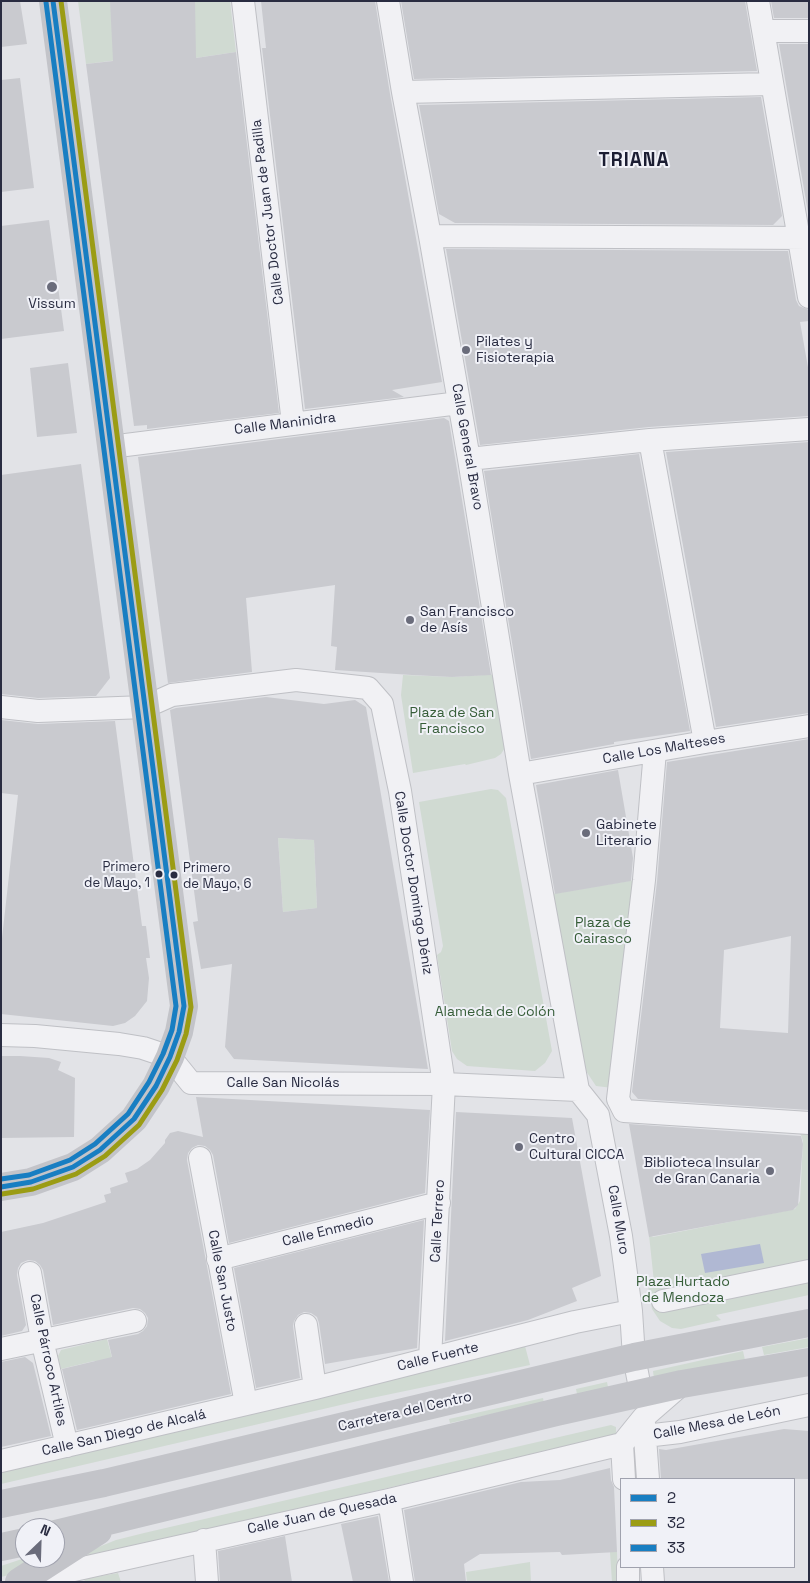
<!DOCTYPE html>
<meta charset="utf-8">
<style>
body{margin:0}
#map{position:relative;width:810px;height:1583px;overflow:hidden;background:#e2e3e7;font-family:"Space Grotesk",sans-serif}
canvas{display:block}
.frame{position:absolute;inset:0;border:2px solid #292c41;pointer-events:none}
.legend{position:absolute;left:620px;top:1478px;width:175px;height:90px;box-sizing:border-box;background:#f0f1f7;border:1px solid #a0a2ae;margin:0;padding:6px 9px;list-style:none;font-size:15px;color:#292c41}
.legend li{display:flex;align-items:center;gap:10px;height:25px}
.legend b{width:25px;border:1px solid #a0a2ae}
.north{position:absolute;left:15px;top:1518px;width:50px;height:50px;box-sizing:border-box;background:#f0f1f7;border:1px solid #a0a2ae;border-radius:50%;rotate:24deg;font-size:14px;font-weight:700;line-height:20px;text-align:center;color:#292c41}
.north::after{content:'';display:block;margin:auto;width:18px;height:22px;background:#6a6c7b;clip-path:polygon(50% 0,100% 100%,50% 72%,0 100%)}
</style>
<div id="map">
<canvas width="810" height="1583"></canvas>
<div class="frame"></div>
<ul class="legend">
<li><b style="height:6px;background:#187ec2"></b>2</li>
<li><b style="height:6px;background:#9b9c14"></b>32</li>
<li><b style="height:6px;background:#187ec2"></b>33</li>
</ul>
<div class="north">N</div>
</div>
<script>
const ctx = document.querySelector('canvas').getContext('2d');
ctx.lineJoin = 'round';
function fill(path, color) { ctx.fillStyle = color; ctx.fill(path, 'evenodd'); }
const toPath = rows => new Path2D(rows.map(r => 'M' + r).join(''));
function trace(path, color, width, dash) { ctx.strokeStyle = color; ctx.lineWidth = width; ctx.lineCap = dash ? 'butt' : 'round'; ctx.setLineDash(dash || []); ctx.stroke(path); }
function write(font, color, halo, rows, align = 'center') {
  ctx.font = font + ' "Space Grotesk",sans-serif'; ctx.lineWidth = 4; ctx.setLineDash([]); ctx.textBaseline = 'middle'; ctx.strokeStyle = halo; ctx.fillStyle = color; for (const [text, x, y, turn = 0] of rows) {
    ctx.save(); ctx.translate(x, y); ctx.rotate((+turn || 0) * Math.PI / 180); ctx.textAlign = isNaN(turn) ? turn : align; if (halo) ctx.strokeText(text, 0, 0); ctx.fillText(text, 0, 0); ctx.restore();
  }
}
fill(toPath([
 [78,1,230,1,236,52,182,60,119,60,86,64],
 [499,674,506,746,501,754,495,758,466,765,465,764,413,773,401,695,403,675,453,677],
 [491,789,498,790,506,798,552,1051,545,1063,535,1071,467,1066,457,1059,452,1051,437,955,441,952,443,946,419,802],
 [278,838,314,840,317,908,283,912],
 [653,877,630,1090,596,1086,584,1068,551,894],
 [809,1132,809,1295,716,1315,721,1320,681,1329,672,1328,660,1321,652,1309,647,1280,654,1282,649,1235,653,1237,795,1209,800,1201,803,1141,801,1135,798,1133],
 [809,1338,809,1347,764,1355,762,1347],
 [107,1339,114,1365,94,1361,61,1369,58,1356,61,1350],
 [525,1346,530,1365,362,1400,1,1484,1,1471],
 [743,1351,745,1360,654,1379,653,1371],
 [607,1382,608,1387,577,1394,576,1389],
 [543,1398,544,1403,450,1423,449,1419],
 [611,1425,616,1427,616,1435,254,1519,64,1561,116,1540,144,1533],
 [610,1552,617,1552,618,1582,612,1582],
 [25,1558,39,1558,9,1575,1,1577,1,1566],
 [530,1562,531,1582,467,1582,466,1572],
 [118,1573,121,1582,85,1582,84,1579]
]), '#d0dad2');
fill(toPath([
 [760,1244,764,1263,705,1273,701,1254]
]), '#b0b8d3');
fill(toPath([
 [1,1,20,1,27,44,1,47],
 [110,1,195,1,196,58,236,52,279,413,147,429,147,425,134,426,86,64,113,61],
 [261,1,375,1,390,94,442,382,392,390,404,397,305,409,262,48,266,48],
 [401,1,745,1,757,71,414,79],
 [771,1,809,1,809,18,774,18],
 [779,44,809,44,809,218],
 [20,78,34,188,1,192,1,80],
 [761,97,782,216,773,225,455,223,439,214,419,105],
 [49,220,64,331,1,339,1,226],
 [446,249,788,251,796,300,799,306,809,310,809,321,800,322,809,373,809,416,649,427,480,445],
 [68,363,77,433,37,437,30,368],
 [444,418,449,421,491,675,452,677,412,675,335,670,337,647,331,646,335,585,246,598,252,672,168,683,138,457],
 [809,442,809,713,716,727,666,452],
 [639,454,690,731,614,742,614,744,531,759,484,471],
 [81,464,110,678,96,696,38,698,1,694,1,475],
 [266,697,324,704,355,700,366,707,428,1069,234,1059,225,1047,232,964,201,969,193,922,198,921,170,710,176,708],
 [278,838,314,840,317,908,283,912],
 [1,720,38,724,115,721,142,926,146,926,150,958,146,958,149,978,147,1001,135,1016,125,1023,113,1026,1,1014,1,947,18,795,1,793],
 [809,739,809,1110,638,1099,632,1092,657,882,667,762],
 [791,936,788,1033,720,1028,724,950],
 [618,770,633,858,631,881,555,894,536,785],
 [1,1056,20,1056,49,1058,61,1062,58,1070,75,1078,74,1137,1,1138],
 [196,1097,430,1110,425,1193,229,1243,213,1155,210,1150,205,1146,198,1145,192,1148,188,1153,187,1160,231,1394,77,1430,62,1369,112,1357,108,1340,138,1334,143,1331,147,1326,148,1318,145,1313,140,1309,133,1308,53,1325,43,1270,40,1265,35,1261,28,1260,21,1263,18,1268,17,1275,26,1325,22,1331,1,1336,1,1232,43,1223,106,1202,104,1195,111,1193,110,1188,128,1182,125,1173,137,1169,150,1160,165,1143,165,1140,170,1133,178,1131,203,1137],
 [456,1112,572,1118,601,1276,572,1288,577,1301,528,1320,445,1341],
 [629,1124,801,1136,803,1144,798,1205,793,1210,649,1237],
 [424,1220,417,1348,325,1364,319,1323,317,1317,311,1313,304,1312,298,1315,294,1321,293,1326,300,1378,256,1388,234,1268],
 [25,1357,33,1363,51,1436,1,1447,1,1362],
 [784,1429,809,1431,809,1479,661,1479,659,1449,666,1450],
 [610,1468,611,1480,614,1487,617,1552,562,1555,560,1552,480,1554,464,1564,466,1582,415,1582,404,1510,521,1482,560,1480],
 [378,1516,389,1582,353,1582,341,1524],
 [285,1536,292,1582,220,1582,218,1551]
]), '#c9cacf');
const street = toPath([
 [243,1,293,423],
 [388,1,403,92,430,236,469,459,520,774,578,1090,598,1115,621,1236,631,1311,634,1357,641,1393],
 [758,1,809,297],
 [764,31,809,31],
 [403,92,772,84],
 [430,236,809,238],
 [650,440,705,742],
 [110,447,459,403],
 [469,459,650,440,809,429],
 [1,707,38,711,145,707,172,695,296,680,368,688,382,704,400,791,444,1084,430,1359],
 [655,751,644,880,618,1099,624,1111,809,1123],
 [520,774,705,742,809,726],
 [1,1035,35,1036,119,1044,143,1048,170,1057,191,1083,444,1084,578,1090],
 [200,1158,246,1404],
 [218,1259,439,1203],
 [30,1273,42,1340,67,1446],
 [663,1301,809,1271],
 [306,1325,315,1388],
 [1,1349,135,1321],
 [644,1423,648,1479],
 [645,1436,680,1432,809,1405],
 [623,1443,644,1417,682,1384],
 [622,1444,624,1479],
 [1,1461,315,1388,575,1322,631,1311],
 [389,1500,402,1582],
 [204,1540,207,1582],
 [628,1567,628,1582],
 [652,1567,653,1582],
 [29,1580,389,1500,622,1444]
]);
trace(street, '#bfc0c5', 24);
trace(street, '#f1f1f4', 22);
trace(toPath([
 [1,1187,31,1182,73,1167,100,1150,134,1119,156,1086,170,1057,179,1032,184,1006,53,1],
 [1,1504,104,1483,634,1357,809,1323],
 [55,1534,557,1412,682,1384,809,1362],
 [1,1547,25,1542],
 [19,1582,98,1531]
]), '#c3c4c9', 28);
trace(toPath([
 [1,1187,31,1182,73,1167,100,1150,134,1119,156,1086,170,1057,179,1032,184,1006,53,1]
]), '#187ec2', 5);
trace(toPath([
 [2,1194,33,1189,76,1174,105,1156,139,1125,162,1090,177,1060,186,1034,191,1007,61,1]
]), '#9b9c14', 5);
trace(toPath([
 [1,1179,29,1175,70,1160,95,1144,128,1114,149,1082,163,1054,172,1030,176,1006,46,2]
]), '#187ec2', 5);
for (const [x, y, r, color] of [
 [52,287,6,"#6a6c7b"],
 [466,350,5,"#6a6c7b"],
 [410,620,5,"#6a6c7b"],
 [586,833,5,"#6a6c7b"],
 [159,874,4.5,"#292c41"],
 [174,875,4.5,"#292c41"],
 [519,1147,5,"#6a6c7b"],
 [770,1171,5,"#6a6c7b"]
]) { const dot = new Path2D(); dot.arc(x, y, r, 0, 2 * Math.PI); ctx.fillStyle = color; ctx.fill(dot); trace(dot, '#f0f1f7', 2); }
write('13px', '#292c41', '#f0f1f7', [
 ["Primero",150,867],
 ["de Mayo, 1",150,883],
 ["Primero",183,868,"left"],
 ["de Mayo, 6",183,884,"left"]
], 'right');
write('14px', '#292c41', '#f0f1f7', [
 ["Calle Doctor Juan de Padilla",268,212,-97],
 ["Calle Maninidra",285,424,-7],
 ["Calle General Bravo",467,447,80],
 ["Calle Los Malteses",664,749,-10],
 ["Calle Doctor Domingo Déniz",413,883,81],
 ["Calle San Nicolás",283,1083],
 ["Calle Muro",618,1220,80],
 ["Calle Terrero",438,1221,-87],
 ["Calle Enmedio",328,1231,-14],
 ["Calle San Justo",222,1281,79],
 ["Calle Fuente",438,1357,-14],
 ["Calle Párroco Artiles",48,1360,78],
 ["Carretera del Centro",405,1412,-13],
 ["Calle Mesa de León",717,1423,-11],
 ["Calle San Diego de Alcalá",124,1433,-13],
 ["Calle Juan de Quesada",322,1514,-12]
]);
write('14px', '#292c41', '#f0f1f7', [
 ["Vissum",52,304,"center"],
 ["Pilates y",476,342],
 ["Fisioterapia",476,358],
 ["San Francisco",420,612],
 ["de Asís",420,628],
 ["Gabinete",596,825],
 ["Literario",596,841],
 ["Centro",529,1139],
 ["Cultural CICCA",529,1155],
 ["Biblioteca Insular",760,1163,"right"],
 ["de Gran Canaria",760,1179,"right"]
], 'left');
write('14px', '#365d38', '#f0f1f7', [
 ["Plaza de San",452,713],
 ["Francisco",452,729],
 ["Plaza de",603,923],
 ["Cairasco",603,939],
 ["Alameda de Colón",495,1012],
 ["Plaza Hurtado",683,1282],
 ["de Mendoza",683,1298]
]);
ctx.letterSpacing = '1px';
write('bold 19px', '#1b1d32', '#f0f1f7', [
 ["TRIANA",634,161]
]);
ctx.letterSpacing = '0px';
</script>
